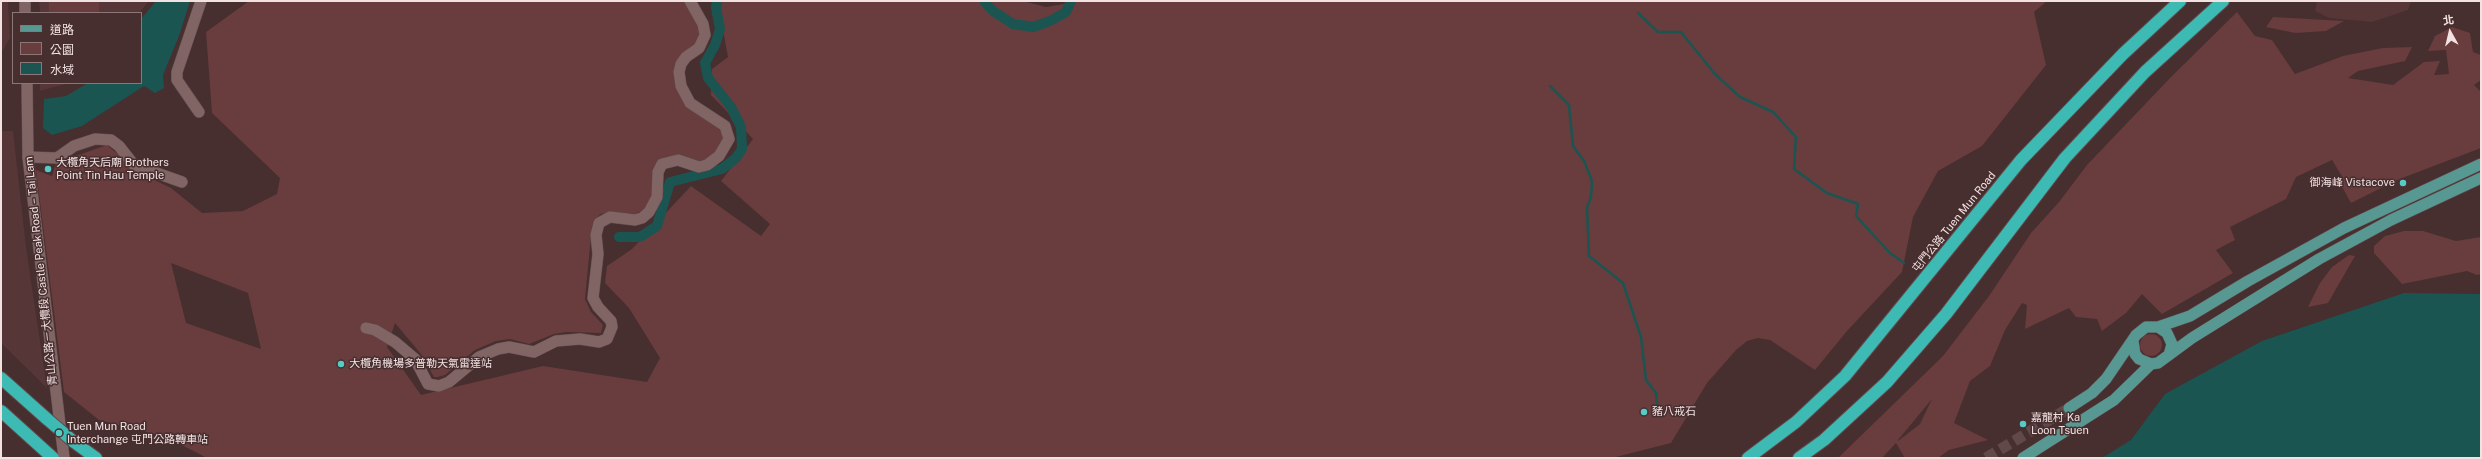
<!DOCTYPE html>
<meta charset="utf-8">
<style>
body{margin:0}
#map{position:relative;width:2482px;height:459px;overflow:hidden;background:#472e2f;font-family:"Public Sans","Noto Sans TC",sans-serif}
canvas{display:block}
.frame{position:absolute;inset:0;border:2px solid #f3e2e2;pointer-events:none}
.legend{position:absolute;left:12px;top:12px;width:130px;height:72px;box-sizing:border-box;background:#472e2f;border:1px solid #8c7677;margin:0;padding:5px 7px;list-style:none;font-size:12px;color:#f3e2e2}
.legend li{display:flex;align-items:center;gap:8px;height:20px}
.legend b{width:20px;border:1px solid #8c7677}
.north{position:absolute;left:2430px;top:12px;width:40px;height:40px;-webkit-text-stroke:3px #472e2f;paint-order:stroke;rotate:352deg;font-size:11px;font-weight:700;line-height:16px;text-align:center;color:#f3e2e2}
.north::after{content:'';display:block;margin:auto;width:14px;height:18px;background:#f3e2e2;clip-path:polygon(50% 0,100% 100%,50% 72%,0 100%)}
</style>
<div id="map">
<canvas width="2482" height="459"></canvas>
<div class="frame"></div>
<ul class="legend">
<li><b style="height:5px;background:#589893"></b>道路</li>
<li><b style="height:11px;background:#693c3e"></b>公園</li>
<li><b style="height:11px;background:#1b5552"></b>水域</li>
</ul>
<div class="north">北</div>
</div>
<script>
const ctx = document.querySelector('canvas').getContext('2d');
ctx.lineJoin = 'round';
function fill(path, color) { ctx.fillStyle = color; ctx.fill(path, 'evenodd'); }
const toPath = rows => new Path2D(rows.map(r => 'M' + r).join(''));
function trace(path, color, width, dash) { ctx.strokeStyle = color; ctx.lineWidth = width; ctx.lineCap = dash ? 'butt' : 'round'; ctx.setLineDash(dash || []); ctx.stroke(path); }
function write(font, color, halo, rows, align = 'center') {
  ctx.font = font + ' "Public Sans","Noto Sans TC",sans-serif'; ctx.lineWidth = 3; ctx.setLineDash([]); ctx.textBaseline = 'middle'; ctx.strokeStyle = halo; ctx.fillStyle = color; for (const [text, x, y, turn = 0] of rows) {
    ctx.save(); ctx.translate(x, y); ctx.rotate((+turn || 0) * Math.PI / 180); ctx.textAlign = isNaN(turn) ? turn : align; if (halo) ctx.strokeText(text, 0, 0); ctx.fillText(text, 0, 0); ctx.restore();
  }
}
fill(toPath([
 [1,1,8,1,10,38,1,53],
 [39,1,149,1,139,13,40,13],
 [2317,1,2411,1,2408,10,2372,22,2329,18,2315,11],
 [40,83,69,83,40,91],
 [1,131,13,131,26,247,47,388,1,343]
]), '#563637');
fill(toPath([
 [49,1,99,1,99,13,49,13],
 [249,1,685,1,698,26,699,34,695,44,678,59,674,69,674,80,684,104,717,126,722,132,724,139,715,153,705,160,700,161,678,155,659,159,653,171,653,193,645,209,635,214,610,212,601,214,595,219,592,226,585,299,591,312,603,325,601,333,566,332,554,334,529,344,510,339,496,341,475,350,445,375,438,377,434,377,421,354,395,323,387,347,421,395,543,366,647,382,660,358,629,308,605,283,607,266,632,249,691,186,761,236,770,224,721,181,753,139,711,95,712,69,728,57,721,19,711,1,1023,1,1046,7,1064,4,1067,1,2047,1,2034,12,2046,65,1982,146,1938,171,1913,217,1902,272,1847,331,1815,370,1770,340,1758,338,1747,341,1736,350,1707,383,1671,443,1612,458,207,458,166,437,99,420,64,392,36,170,52,176,56,163,107,145,140,173,171,188,202,213,243,211,277,194,280,178,212,113,206,32],
 [171,263,248,293,261,349,186,323],
 [2237,12,2255,36,2272,40,2295,74,2343,56,2383,48,2412,47,2405,61,2358,71,2348,78,2393,85,2424,62,2440,61,2434,75,2449,74,2446,50,2428,51,2435,36,2452,27,2470,33,2473,52,2481,55,2481,80,2474,85,2481,92,2481,148,2397,180,2351,203,2340,183,2343,178,2332,160,2296,177,2286,199,2230,227,2235,240,2216,250,2233,273,2162,314,2142,294,2126,313,2102,331,2097,319,2076,317,2069,308,2025,329,2027,305,2022,303,2005,330,1990,366,1970,381,1954,423,1988,440,1949,450,1938,458,1905,458,1896,443,1882,458,1838,458,1943,356,1989,296,2031,233,2059,202,2087,165,2171,77],
 [1932,399,1920,424,1898,441,1898,440],
 [2273,17,2344,21,2326,31,2295,33,2266,27],
 [2404,231,2423,231,2456,241,2481,237,2481,274,2477,275,2467,271,2402,284,2374,253,2374,246,2385,236],
 [2349,255,2355,256,2328,303,2308,307,2320,283,2332,267],
 '2140 345a11 11 0 1 1 22 0a11 11 0 1 1-22 0Z'
]), '#693c3e');
fill(toPath([
 [156,1,190,1,179,36,163,75,164,88,155,93,144,86,82,126,52,135,43,128,44,99,66,96,88,83,141,83,141,19],
 [2404,293,2481,294,2481,458,2102,458,2131,440,2165,394,2262,341]
]), '#1b5552');
trace(toPath([
 [1638,13,1658,32,1681,32,1715,74,1740,97,1773,112,1796,137,1794,169,1827,193,1858,204,1856,216,1890,253,1904,263],
 [1550,86,1569,105,1573,146,1584,161,1592,181,1591,197,1587,208,1589,256,1623,283,1641,337,1646,380,1656,393,1658,415]
]), '#1b5552', 2.5);
trace(toPath([
 [984,1,993,11,1013,24,1033,27,1050,21,1066,12,1071,1],
 [619,237,640,237,657,226,670,182,722,169,736,158,742,149,741,127,731,107,708,78,705,63,715,45,720,29,716,8,717,1]
]), '#1b5552', 10);
trace(toPath([
 [1986,458,2069,408]
]), '#61494a', 11, [11, 5.5]);
const minor = toPath([
 [199,112,177,80,177,72,201,1],
 [28,157,57,158,74,146,95,139,111,140,119,146,134,165,182,182],
 [366,328,375,330,395,342,415,359,428,384,439,386,449,382,479,357,498,349,509,347,534,352,556,341,580,339,599,342,607,339,612,327,611,321,598,307,593,298,598,254,596,235,599,223,610,217,635,220,642,218,649,212,657,197,658,172,662,164,678,160,699,167,707,165,719,156,729,139,725,126,690,103,681,86,679,72,681,64,686,57,699,48,705,35,703,24,690,1]
]);
const secondary = toPath([
 [25,1,25,13],
 [27,83,28,157,64,458]
]);
const primary = toPath([
 [2158,327,2190,316,2248,281,2344,228,2481,164],
 [2133,341,2135,354,2139,359,2151,364,2158,363,2192,338,2319,259,2391,220,2481,178],
 [2069,408,2092,393,2106,379,2136,335,2146,327,2158,327,2167,333,2172,344,2169,355],
 [2023,458,2114,400,2151,364]
]);
const motorway = toPath([
 [1,378,47,419],
 [1,411,53,458],
 [74,442,96,458],
 [1748,458,1796,422,1845,376,2021,160,2123,54,2180,1],
 [1799,458,1824,440,1887,382,1946,314,2065,158,2145,72,2223,1]
]);
trace(minor, '#604b4c', 12);
trace(secondary, '#604b4c', 12);
trace(primary, '#604b4c', 12);
trace(motorway, '#604b4c', 14);
trace(minor, '#816464', 11);
trace(secondary, '#816464', 11);
trace(primary, '#589893', 11);
trace(motorway, '#3cbab3', 12);
const motorwayBridge = toPath([
 [47,419,74,442]
]);
trace(motorwayBridge, '#604b4c', 14, []);
trace(motorwayBridge, '#3cbab3', 12);
for (const [x, y, r, color] of [
 [48,169,4,"#55cdc6"],
 [2403,183,4,"#55cdc6"],
 [341,364,4,"#55cdc6"],
 [1644,412,4,"#55cdc6"],
 [2023,424,4,"#55cdc6"],
 [59,433,4,"#55cdc6"]
]) { const dot = new Path2D(); dot.arc(x, y, r, 0, 2 * Math.PI); ctx.fillStyle = color; ctx.fill(dot); trace(dot, '#472e2f', 1.5); }
write('11px', '#f3e2e2', '#472e2f', [
 ["大欖角天后廟 Brothers",56,163],
 ["Point Tin Hau Temple",56,176],
 ["御海峰 Vistacove",2395,183,"right"],
 ["大欖角機場多普勒天氣雷達站",349,364],
 ["豬八戒石",1652,412],
 ["嘉龍村 Ka",2031,418],
 ["Loon Tsuen",2031,431],
 ["Tuen Mun Road",67,427],
 ["Interchange 屯門公路轉車站",67,440]
], 'left');
write('11px', '#f3e2e2', '#472e2f', [
 ["屯門公路 Tuen Mun Road",1954,222,-51],
 ["青山公路－大欖段 Castle Peak Road – Tai Lam",41,271,-96]
]);
</script>
